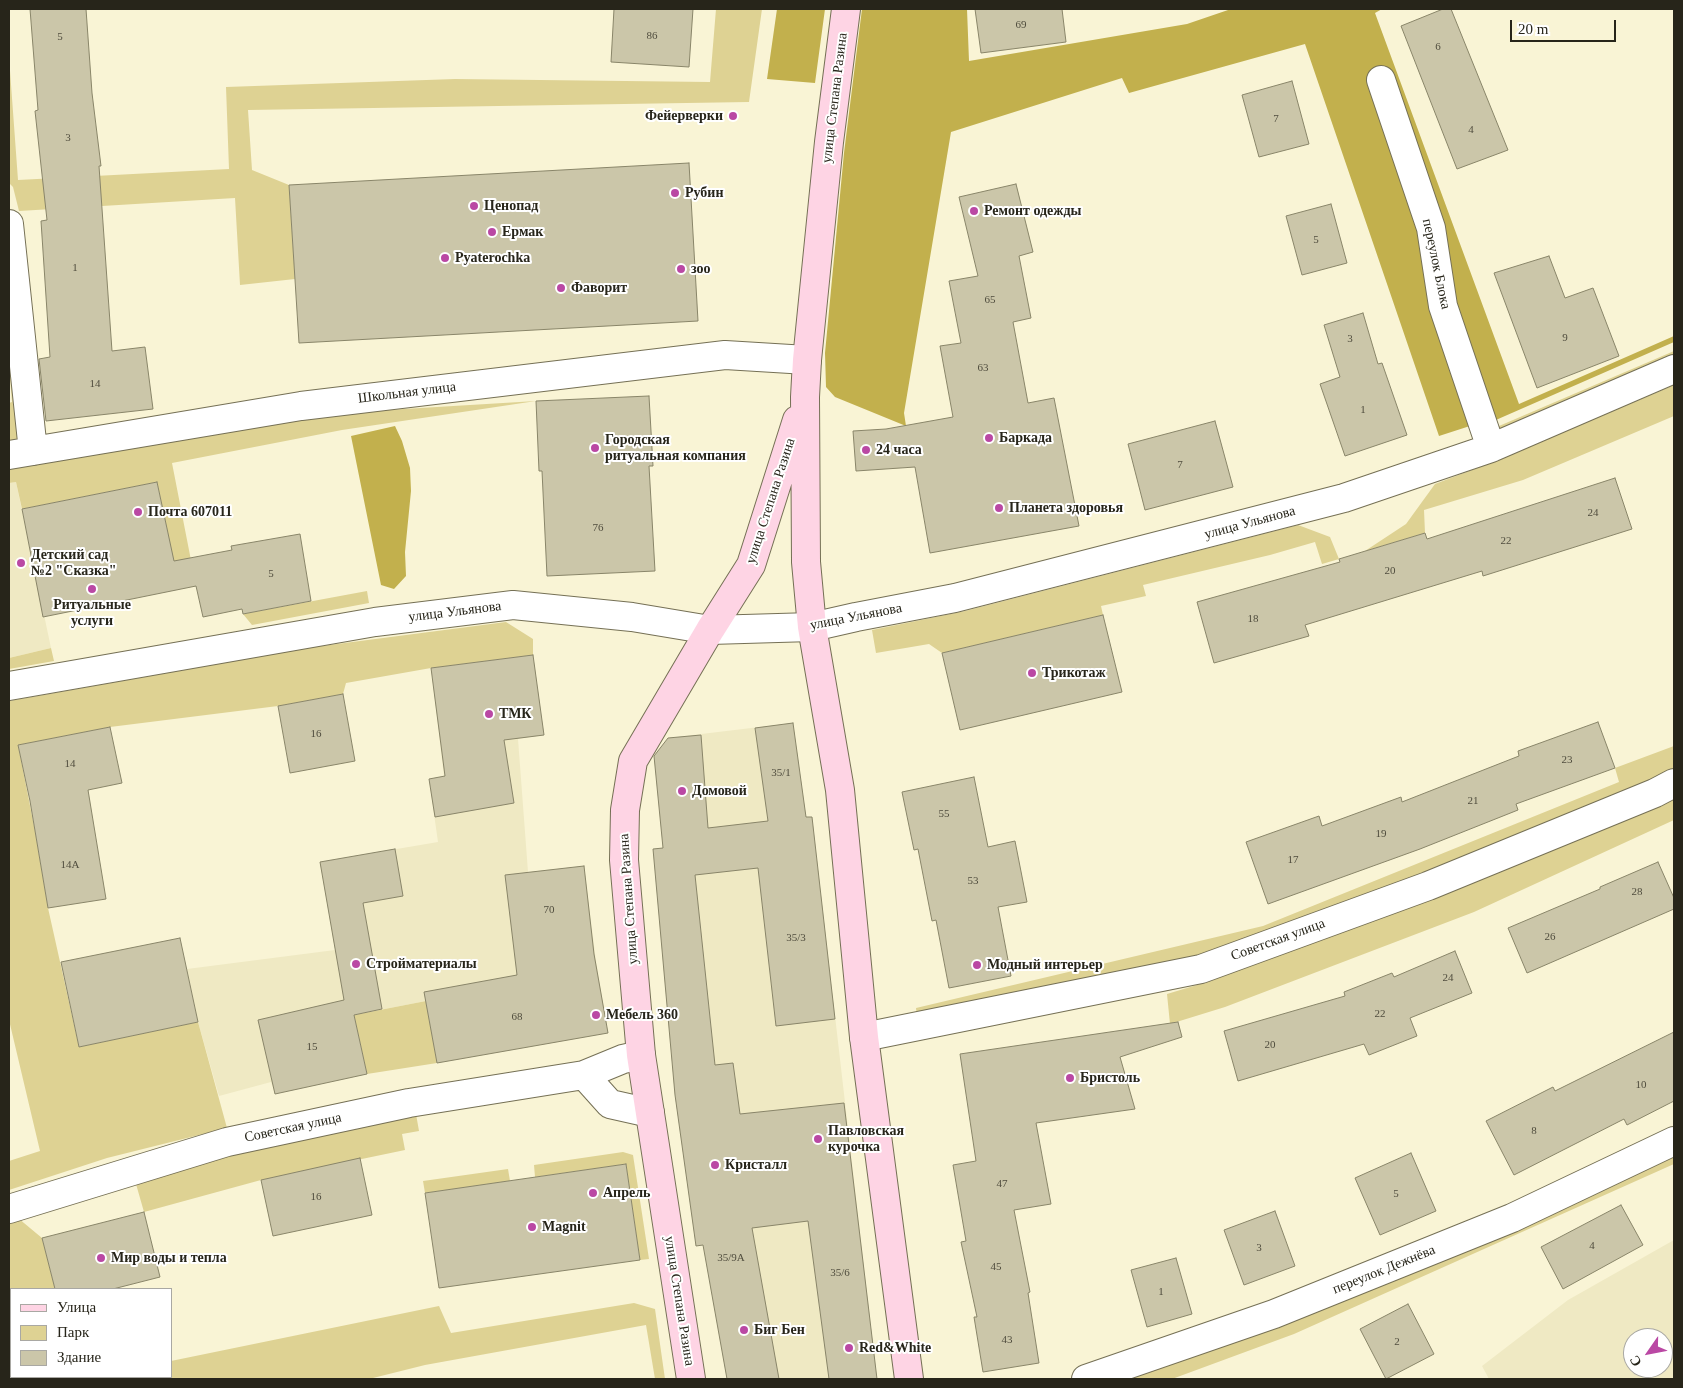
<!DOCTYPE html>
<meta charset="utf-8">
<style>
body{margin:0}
#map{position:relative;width:1683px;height:1388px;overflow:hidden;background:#f9f4d5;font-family:"Times New Roman",serif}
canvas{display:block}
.frame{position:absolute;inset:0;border:10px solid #27251a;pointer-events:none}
.legend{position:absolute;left:10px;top:1288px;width:162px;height:90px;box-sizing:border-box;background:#fff;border:1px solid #a9a8a3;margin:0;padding:6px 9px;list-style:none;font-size:15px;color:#27251a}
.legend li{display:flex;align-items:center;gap:10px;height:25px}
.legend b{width:25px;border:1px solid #a9a8a3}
.north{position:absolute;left:1623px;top:1328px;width:50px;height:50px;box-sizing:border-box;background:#fff;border:1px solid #a9a8a3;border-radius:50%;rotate:237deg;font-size:14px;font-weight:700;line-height:20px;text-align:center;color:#27251a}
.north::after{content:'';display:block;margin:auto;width:18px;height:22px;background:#ba48a4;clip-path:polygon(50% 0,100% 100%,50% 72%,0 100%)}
.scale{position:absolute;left:1510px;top:20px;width:106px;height:22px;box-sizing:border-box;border:2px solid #27251a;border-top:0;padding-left:6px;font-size:15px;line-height:18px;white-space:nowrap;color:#27251a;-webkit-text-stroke:4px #fff;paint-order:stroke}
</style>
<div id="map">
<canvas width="1683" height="1388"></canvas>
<div class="frame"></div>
<ul class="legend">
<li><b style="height:6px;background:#fed4e4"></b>Улица</li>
<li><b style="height:14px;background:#ded293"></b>Парк</li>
<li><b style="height:14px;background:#cbc6a9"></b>Здание</li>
</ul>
<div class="north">С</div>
<div class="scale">20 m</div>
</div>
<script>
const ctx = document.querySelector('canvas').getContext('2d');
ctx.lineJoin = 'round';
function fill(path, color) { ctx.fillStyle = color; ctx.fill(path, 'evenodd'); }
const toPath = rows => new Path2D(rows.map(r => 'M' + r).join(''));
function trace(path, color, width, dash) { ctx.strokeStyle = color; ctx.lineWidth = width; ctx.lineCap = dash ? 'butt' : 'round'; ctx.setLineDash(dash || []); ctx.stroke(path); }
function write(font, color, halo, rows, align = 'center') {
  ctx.font = font + ' "Times New Roman",serif'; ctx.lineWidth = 4; ctx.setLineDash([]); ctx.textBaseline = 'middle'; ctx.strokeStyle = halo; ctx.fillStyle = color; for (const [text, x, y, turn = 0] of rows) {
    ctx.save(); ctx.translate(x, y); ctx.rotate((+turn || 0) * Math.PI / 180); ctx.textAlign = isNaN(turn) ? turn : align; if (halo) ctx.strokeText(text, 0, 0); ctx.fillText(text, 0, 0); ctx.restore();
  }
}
fill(toPath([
 [16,482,51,648,9,658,9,483],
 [533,655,544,735,518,739,528,872,584,866,596,961,608,1033,437,1063,426,1001,354,1015,367,1074,275,1094,271,1082,219,1096,198,1022,187,969,335,950,320,862,438,842,429,779,444,776,431,668],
 [793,723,806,817,812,817,877,1379,727,1379,703,1245,696,1246,675,1095,653,849,663,848,654,756,668,738],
 [1674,1240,1674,1379,1489,1379,1482,1366,1568,1300],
 [1633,1338,1663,1338,1663,1368,1633,1368]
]), '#efe9c3');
fill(toPath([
 [716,9,762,9,749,102,248,110,252,170,289,185,295,279,240,285,235,198,19,211,13,187,9,183,9,57,18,180,229,169,226,87,455,79,710,82],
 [9,313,23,439,9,442,9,403,12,402,9,365],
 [1674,351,1674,356,1494,433,1492,429],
 [1674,385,1674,416,1523,480,1424,510,1425,533,1365,551,1406,524,1435,484,1498,460],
 [536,401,342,430,172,463,196,586,148,595,168,534,157,482,22,509,16,482,9,483,9,468,338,413],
 [1298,525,1330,537,1339,559,1322,564,1315,542,1270,555,1143,585,1146,596,1101,606,1103,615,942,653,929,644,876,653,872,630,965,611],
 [367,591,369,603,252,625,243,614],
 [506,622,533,639,533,655,431,668,346,683,343,694,278,706,110,727,18,745,35,831,48,908,79,1047,198,1022,227,1128,107,1158,9,1190,9,1161,40,1151,9,1020,9,701,314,647],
 [51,648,54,661,9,669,9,658],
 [1674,746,1674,772,1653,783,1204,959,917,1018,916,1008,1263,926,1619,782,1615,768],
 [1674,799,1674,820,1474,912,1225,1007,1170,1024,1167,994,1207,982,1653,809],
 [426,1001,437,1063,367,1074,354,1015],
 [416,1114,419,1131,402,1134,405,1150,261,1180,144,1212,136,1184,224,1155],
 [1674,1148,1674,1164,1294,1334,1172,1379,1117,1379],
 [623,1152,633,1155,649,1259,640,1260,626,1164,535,1177,534,1165],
 [508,1169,510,1181,425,1193,423,1181],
 [18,1218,42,1238,55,1289,11,1289,11,1377,78,1377,79,1379,9,1379,9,1221],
 [634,1303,655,1309,665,1379,655,1379,646,1325,425,1365,369,1379,86,1379,97,1377,171,1377,171,1361,439,1306,451,1333]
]), '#ded293');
fill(toPath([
 [777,9,825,9,815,83,767,79],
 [862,9,967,9,969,61,1187,24,1231,9,1382,9,1375,13,1519,404,1674,336,1674,342,1489,423,1473,425,1439,436,1305,44,1129,93,1122,78,951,132,904,413,906,426,835,397,826,387,825,353,844,153],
 [395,426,402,441,410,468,411,491,405,552,406,576,394,589,381,585,351,436]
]), '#c2b04d');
const building = toPath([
 [30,9,86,9,92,93,101,166,99,166,112,351,145,347,153,409,46,421,39,359,50,357,41,221,47,220,35,111,38,110,30,9],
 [614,9,693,9,689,67,611,62,614,9],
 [975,9,1062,9,1066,42,981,53,975,9],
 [1443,9,1451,9,1508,150,1457,169,1401,26,1443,9],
 [1292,81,1309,144,1259,157,1242,95,1292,81],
 [689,163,698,321,299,343,289,185,689,163],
 [1016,184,1033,252,1019,256,1031,318,1013,322,1028,403,1054,398,1079,526,930,553,915,467,856,471,853,431,886,429,953,417,940,346,961,343,949,281,978,276,959,197,1016,184],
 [1331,204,1347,263,1302,275,1286,216,1331,204],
 [1549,256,1565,298,1593,288,1619,356,1537,388,1494,273,1549,256],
 [1363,313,1378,364,1382,363,1407,435,1345,456,1320,384,1340,377,1324,325,1363,313],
 [649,396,653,466,649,466,655,571,547,576,542,471,539,471,536,401,649,396],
 [1215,421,1233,487,1145,510,1128,444,1215,421],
 [1615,478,1632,529,1483,576,1482,571,1305,625,1309,636,1214,663,1197,602,1340,562,1339,559,1425,533,1427,539,1615,478],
 [157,482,174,561,232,550,231,546,300,534,311,601,243,614,242,609,203,617,196,586,43,617,22,509,157,482],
 [1103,615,1122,692,960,730,942,653,1103,615],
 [533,655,544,735,504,740,514,803,435,817,429,779,445,776,431,668,533,655],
 [343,694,355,761,290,773,278,706,343,694],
 [1598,722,1615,768,1516,804,1518,810,1420,849,1268,904,1246,842,1319,816,1322,826,1401,797,1402,802,1519,756,1518,751,1598,722],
 [793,723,806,817,812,817,835,1019,776,1026,758,868,695,875,715,1065,733,1063,740,1114,844,1103,877,1379,829,1379,808,1221,752,1228,779,1379,727,1379,703,1245,696,1246,675,1095,653,849,663,848,654,756,668,738,701,735,708,828,768,821,755,728,793,723],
 [110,727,122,783,88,790,106,899,48,908,30,801,18,745,110,727],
 [974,777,988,847,1015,841,1027,902,998,907,1011,976,949,988,936,920,932,921,918,849,914,850,902,792,974,777],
 [395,849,403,896,363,903,382,1009,354,1015,367,1074,275,1094,258,1020,344,1000,320,862,395,849],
 [1658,862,1674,898,1674,909,1527,973,1508,928,1600,889,1600,887,1658,862],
 [584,866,594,954,608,1033,437,1063,424,992,517,975,505,875,584,866],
 [180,938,198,1022,79,1047,61,962,180,938],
 [1455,951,1472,993,1410,1018,1417,1036,1369,1055,1364,1044,1238,1081,1224,1031,1345,996,1344,992,1392,973,1394,977,1455,951],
 [1178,1022,1182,1037,1120,1057,1135,1109,1036,1123,1051,1204,1014,1210,1030,1292,1028,1293,1039,1363,983,1372,974,1317,977,1317,961,1242,966,1241,953,1165,976,1161,960,1054,1178,1022],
 [1674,1032,1674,1101,1627,1125,1624,1119,1514,1175,1486,1121,1553,1087,1555,1091,1674,1032],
 [1411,1153,1436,1211,1380,1235,1355,1178,1411,1153],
 [360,1158,372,1215,273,1236,261,1180,360,1158],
 [626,1164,640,1260,439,1288,425,1193,626,1164],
 [1621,1205,1643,1245,1563,1289,1541,1247,1621,1205],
 [1275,1211,1295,1266,1244,1285,1224,1230,1275,1211],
 [144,1212,160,1277,113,1289,55,1289,42,1238,144,1212],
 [1176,1258,1192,1314,1147,1327,1131,1270,1176,1258],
 [1408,1304,1434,1354,1386,1379,1360,1329,1408,1304]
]);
fill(building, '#cbc6a9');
trace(building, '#898569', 1);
const street = toPath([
 [1381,80,1431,228,1443,306,1491,448],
 [9,224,33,451],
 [9,455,301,406,725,355,807,360],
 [9,686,375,622,513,605,632,617,710,630,812,627,856,617,955,598,1344,498,1491,448,1674,369],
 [864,1037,1201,969,1428,886,1655,793,1674,783],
 [641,1055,623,1059,584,1075,610,1104,650,1113],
 [9,1209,227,1142,409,1103,584,1075],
 [1086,1379,1274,1314,1512,1218,1674,1141]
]);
const secondary = toPath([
 [846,9,829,142,807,360,805,397,806,562,812,627,840,790,864,1037,909,1379],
 [691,1379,641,1055,624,860,625,810,633,761,710,630,751,565,797,420]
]);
trace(street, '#757055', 30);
trace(secondary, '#757055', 30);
trace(street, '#fff', 28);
trace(secondary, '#fed4e4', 28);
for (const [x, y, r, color] of [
 [733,116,5,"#ba48a4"],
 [675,193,5,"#ba48a4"],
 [474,206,5,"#ba48a4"],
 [974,211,5,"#ba48a4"],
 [492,232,5,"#ba48a4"],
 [445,258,5,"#ba48a4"],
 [681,269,5,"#ba48a4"],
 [561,288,5,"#ba48a4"],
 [989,438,5,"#ba48a4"],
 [595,448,5,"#ba48a4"],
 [866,450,5,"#ba48a4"],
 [999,508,5,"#ba48a4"],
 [138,512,5,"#ba48a4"],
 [21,563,5,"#ba48a4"],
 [92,589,5,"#ba48a4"],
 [1032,673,5,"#ba48a4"],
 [489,714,5,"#ba48a4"],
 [682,791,5,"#ba48a4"],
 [356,964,5,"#ba48a4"],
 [977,965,5,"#ba48a4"],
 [596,1015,5,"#ba48a4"],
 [1070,1078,5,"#ba48a4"],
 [818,1139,5,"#ba48a4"],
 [715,1165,5,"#ba48a4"],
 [593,1193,5,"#ba48a4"],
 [532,1227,5,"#ba48a4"],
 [101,1258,5,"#ba48a4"],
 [744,1330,5,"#ba48a4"],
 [849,1348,5,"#ba48a4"]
]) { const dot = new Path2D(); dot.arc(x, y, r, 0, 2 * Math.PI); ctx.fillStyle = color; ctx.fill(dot); trace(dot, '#fff', 2); }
write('11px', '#504d3e', null, [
 ["69",1021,25],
 ["86",652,36],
 ["5",60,37],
 ["6",1438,47],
 ["7",1276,119],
 ["4",1471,130],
 ["3",68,138],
 ["5",1316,240],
 ["1",75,268],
 ["65",990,300],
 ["9",1565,338],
 ["3",1350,339],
 ["63",983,368],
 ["14",95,384],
 ["1",1363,410],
 ["7",1180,465],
 ["24",1593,513],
 ["76",598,528],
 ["22",1506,541],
 ["20",1390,571],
 ["5",271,574],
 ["18",1253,619],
 ["16",316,734],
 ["23",1567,760],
 ["14",70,764],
 ["35/1",781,773],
 ["21",1473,801],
 ["55",944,814],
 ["19",1381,834],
 ["17",1293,860],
 ["14А",70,865],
 ["53",973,881],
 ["28",1637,892],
 ["70",549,910],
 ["26",1550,937],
 ["35/3",796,938],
 ["24",1448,978],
 ["22",1380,1014],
 ["68",517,1017],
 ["20",1270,1045],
 ["15",312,1047],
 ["10",1641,1085],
 ["8",1534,1131],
 ["47",1002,1184],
 ["5",1396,1194],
 ["16",316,1197],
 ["4",1592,1246],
 ["3",1259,1248],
 ["35/9А",731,1258],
 ["45",996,1267],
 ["35/6",840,1273],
 ["1",1161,1292],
 ["43",1007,1340],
 ["2",1397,1342]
]);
write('14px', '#27251a', '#fff', [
 ["улица Степана Разина",835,98,-83],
 ["переулок Блока",1436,264,78],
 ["Школьная улица",407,393,-7],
 ["улица Степана Разина",771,501,-72],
 ["улица Ульянова",1250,523,-15],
 ["улица Ульянова",455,612,-7],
 ["улица Ульянова",856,617,-11],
 ["улица Степана Разина",629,899,-94],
 ["Советская улица",1278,940,-20],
 ["Советская улица",293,1128,-12],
 ["переулок Дежнёва",1384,1270,-22],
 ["улица Степана Разина",679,1301,81]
]);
write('bold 14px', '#27251a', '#fff', [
 ["Фейерверки",723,116,"right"],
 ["Рубин",685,193],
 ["Ценопад",484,206],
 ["Ремонт одежды",984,211],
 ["Ермак",502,232],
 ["Pyaterochka",455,258],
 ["зоо",691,269],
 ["Фаворит",571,288],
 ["Баркада",999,438],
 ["Городская",605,440],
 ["ритуальная компания",605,456],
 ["24 часа",876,450],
 ["Планета здоровья",1009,508],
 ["Почта 607011",148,512],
 ["Детский сад",31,555],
 ["№2 \"Сказка\"",31,571],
 ["Ритуальные",92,605,"center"],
 ["услуги",92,621,"center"],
 ["Трикотаж",1042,673],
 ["ТМК",499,714],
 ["Домовой",692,791],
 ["Стройматериалы",366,964],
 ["Модный интерьер",987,965],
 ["Мебель 360",606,1015],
 ["Бристоль",1080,1078],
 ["Павловская",828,1131],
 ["курочка",828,1147],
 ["Кристалл",725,1165],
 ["Апрель",603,1193],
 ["Magnit",542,1227],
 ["Мир воды и тепла",111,1258],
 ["Биг Бен",754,1330],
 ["Red&White",859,1348]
], 'left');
</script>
